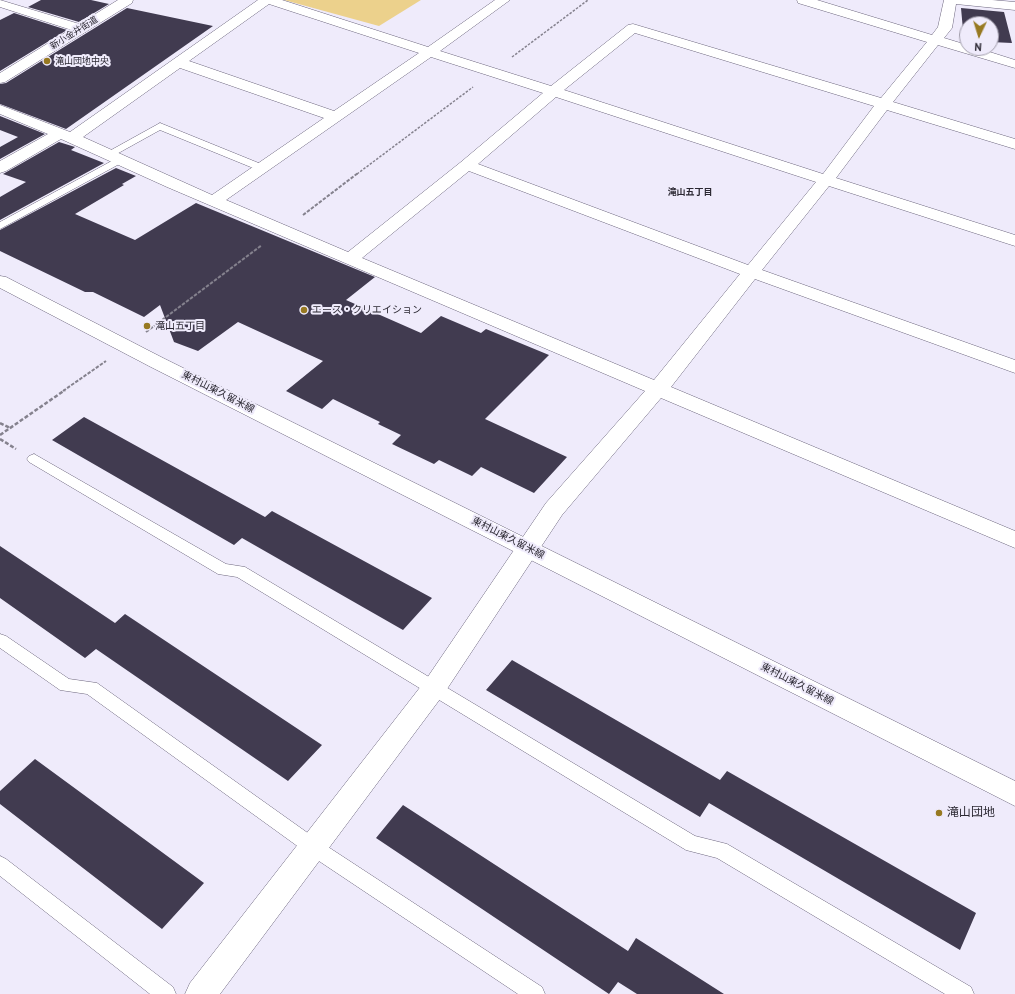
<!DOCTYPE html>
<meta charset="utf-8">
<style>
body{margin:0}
#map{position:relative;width:1015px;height:994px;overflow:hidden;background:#efebfb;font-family:"PT Sans",sans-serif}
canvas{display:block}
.north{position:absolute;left:959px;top:16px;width:40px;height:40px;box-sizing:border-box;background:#efebfb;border:1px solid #a19dab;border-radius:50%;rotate:184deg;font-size:11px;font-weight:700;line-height:16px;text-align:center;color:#2b2832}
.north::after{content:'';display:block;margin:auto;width:14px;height:18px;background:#977921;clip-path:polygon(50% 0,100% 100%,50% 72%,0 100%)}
</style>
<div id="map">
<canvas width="1015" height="994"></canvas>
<div class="north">N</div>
</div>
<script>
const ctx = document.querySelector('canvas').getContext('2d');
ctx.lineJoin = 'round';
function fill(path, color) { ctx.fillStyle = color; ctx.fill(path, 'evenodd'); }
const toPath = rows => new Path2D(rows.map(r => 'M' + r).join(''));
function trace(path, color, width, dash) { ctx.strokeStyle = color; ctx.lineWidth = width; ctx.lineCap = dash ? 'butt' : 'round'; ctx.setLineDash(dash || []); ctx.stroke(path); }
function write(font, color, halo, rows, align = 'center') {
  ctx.font = font + ' "PT Sans","Noto Sans JP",sans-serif'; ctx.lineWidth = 4; ctx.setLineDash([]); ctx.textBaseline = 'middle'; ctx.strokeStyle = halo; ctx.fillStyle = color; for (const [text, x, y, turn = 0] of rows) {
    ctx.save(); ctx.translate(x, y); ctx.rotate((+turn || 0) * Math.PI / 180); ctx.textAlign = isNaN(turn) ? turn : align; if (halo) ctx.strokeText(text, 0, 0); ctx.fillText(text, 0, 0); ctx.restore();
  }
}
fill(toPath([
 [284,0,421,0,379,26]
]), '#ecd18c');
fill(toPath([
 [41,0,91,0,109,4,79,22,28,7],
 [127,8,213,26,66,129,0,104,0,84,6,83],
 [961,8,1004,12,1012,43,991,42,991,24,967,24,967,41,964,41],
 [14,13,67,30,0,71,0,20],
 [0,116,45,134,0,159,0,147,18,137,0,130],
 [59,142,75,147,71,150,104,163,0,220,0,197,26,182,3,174],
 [116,168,136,176,122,184,124,185,75,214,135,240,196,203,375,277,346,300,421,333,441,316,481,333,486,329,549,355,485,419,567,457,534,493,481,467,472,476,439,460,434,464,392,444,401,435,378,424,380,422,333,399,322,409,286,391,323,361,238,322,198,351,174,342,160,305,144,317,93,292,85,292,0,251,0,230],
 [84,417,265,517,272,511,432,598,403,630,242,538,234,545,52,440],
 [0,546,115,623,125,614,322,745,288,781,96,649,85,658,0,598],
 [512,660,720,780,727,771,976,913,960,950,709,803,700,817,486,690],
 [35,759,204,883,162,929,0,804,0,791],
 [403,805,628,951,636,938,724,994,637,994,618,982,609,994,376,838]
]), '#413b50');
const lane = toPath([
 [160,123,266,166,267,168,262,171,258,170,160,130,113,156,109,157,104,154,160,123],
 [119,157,124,160,123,162,0,229,0,222,119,157],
 [34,454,226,564,245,567,695,836,727,844,971,987,974,994,945,994,717,858,686,850,237,577,218,574,29,462,27,459,29,456,34,454],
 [0,634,6,636,69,679,97,683,319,841,542,987,545,994,518,994,307,853,87,694,60,690,0,648,0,634],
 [0,856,6,859,173,987,176,994,150,994,0,876,0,856]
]);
const street = toPath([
 [0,0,86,26,88,29,86,32,81,33,0,7,0,0],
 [258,0,282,0,428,47,495,0,510,0,440,51,551,86,628,25,633,24,881,98,927,42,798,3,797,0,817,0,932,35,938,27,944,0,992,0,1015,2,1015,10,956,4,952,28,944,38,967,45,967,48,977,48,1015,60,1015,68,938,45,893,102,1015,139,1015,149,887,110,836,178,1015,235,1015,246,829,186,762,270,1015,360,1015,373,755,279,671,387,1015,531,1015,548,661,398,562,515,443,695,220,994,185,994,190,983,425,681,546,503,645,391,167,187,61,139,6,171,0,173,0,161,48,134,0,114,0,105,70,132,258,0],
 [269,4,419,53,334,111,189,61,269,4],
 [635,33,874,106,823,174,564,90,635,33],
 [431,57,543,93,461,162,348,252,226,200,431,57],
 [180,68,324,118,212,195,83,137,180,68],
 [556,97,816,182,748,265,478,164,556,97],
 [469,171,740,274,654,380,362,258,469,171]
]);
const secondary = toPath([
 [0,276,6,277,163,358,1015,781,1015,806,149,366,0,288,0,276]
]);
const primary = toPath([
 [118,0,133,0,132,3,5,82,0,83,0,73,118,0]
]);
trace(lane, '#6c667d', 1);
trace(street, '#6c667d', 1);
trace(secondary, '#6c667d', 1);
trace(primary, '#6c667d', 1);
trace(toPath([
 [512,57,588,0],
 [357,174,473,87]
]), '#85828e', 1.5, [2.5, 1.5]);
trace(toPath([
 [303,215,358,173],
 [146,332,262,245],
 [63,391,106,361]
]), '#85828e', 2, [3.5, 1.5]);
trace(toPath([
 [0,423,10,428],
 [0,435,65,390],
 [0,439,16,449]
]), '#85828e', 2.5, [4, 2]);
fill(lane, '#fff');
fill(street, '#fff');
fill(secondary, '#fff');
fill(primary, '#fff');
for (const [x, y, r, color] of [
 [47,61,4,"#977921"],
 [304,310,4,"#977921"],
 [147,326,4,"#977921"],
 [939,813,4,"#977921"]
]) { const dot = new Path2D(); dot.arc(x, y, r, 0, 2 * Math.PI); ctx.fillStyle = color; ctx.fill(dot); trace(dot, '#efebfb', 1.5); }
write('9px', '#2b2832', '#efebfb', [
 ["新小金井街道",74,33,-32]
]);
write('9px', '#2b2832', '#efebfb', [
 ["滝山団地中央",55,61]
], 'left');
write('bold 9px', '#2b2832', '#efebfb', [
 ["滝山五丁目",690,192]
]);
write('10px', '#2b2832', '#efebfb', [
 ["エース・クリエイション",312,310],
 ["滝山五丁目",155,326]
], 'left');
write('10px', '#2b2832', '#efebfb', [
 ["東村山東久留米線",218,392,27],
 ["東村山東久留米線",508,538,27],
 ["東村山東久留米線",797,684,27]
]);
write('12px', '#2b2832', '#efebfb', [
 ["滝山団地",947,813]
], 'left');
</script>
